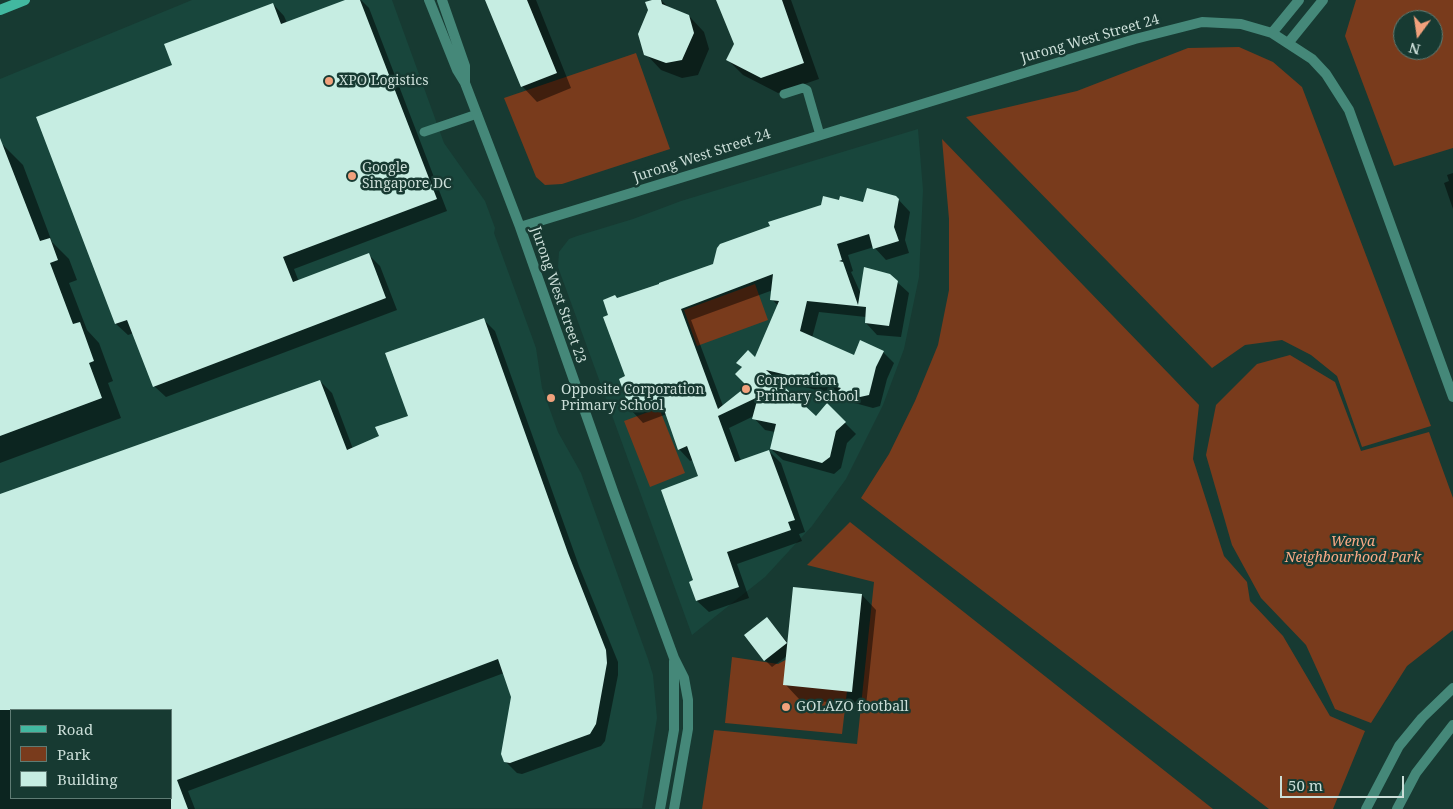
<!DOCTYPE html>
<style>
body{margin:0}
#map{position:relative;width:1453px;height:809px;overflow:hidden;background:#173a32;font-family:"Noto Serif",serif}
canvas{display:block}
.legend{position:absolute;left:10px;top:709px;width:162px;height:90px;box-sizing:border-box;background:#173a32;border:1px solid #5f7c74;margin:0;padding:6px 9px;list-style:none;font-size:15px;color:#cbded8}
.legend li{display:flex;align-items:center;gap:10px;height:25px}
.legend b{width:25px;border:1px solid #5f7c74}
.north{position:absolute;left:1393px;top:10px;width:50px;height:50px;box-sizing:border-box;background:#173a32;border:1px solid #5f7c74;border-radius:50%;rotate:194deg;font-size:14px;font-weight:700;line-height:20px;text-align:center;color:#cbded8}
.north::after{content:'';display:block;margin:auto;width:18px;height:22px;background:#f1a17c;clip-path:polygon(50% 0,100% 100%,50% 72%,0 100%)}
.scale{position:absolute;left:1280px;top:776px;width:124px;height:22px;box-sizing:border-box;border:2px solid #cbded8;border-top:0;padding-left:6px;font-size:15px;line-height:18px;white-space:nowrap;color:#cbded8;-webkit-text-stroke:4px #173a32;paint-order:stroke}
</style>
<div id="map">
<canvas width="1453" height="809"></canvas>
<ul class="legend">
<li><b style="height:6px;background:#42b8a0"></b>Road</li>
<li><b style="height:14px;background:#793b1c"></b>Park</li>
<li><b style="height:14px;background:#c6ede2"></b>Building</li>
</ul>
<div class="north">N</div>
<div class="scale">50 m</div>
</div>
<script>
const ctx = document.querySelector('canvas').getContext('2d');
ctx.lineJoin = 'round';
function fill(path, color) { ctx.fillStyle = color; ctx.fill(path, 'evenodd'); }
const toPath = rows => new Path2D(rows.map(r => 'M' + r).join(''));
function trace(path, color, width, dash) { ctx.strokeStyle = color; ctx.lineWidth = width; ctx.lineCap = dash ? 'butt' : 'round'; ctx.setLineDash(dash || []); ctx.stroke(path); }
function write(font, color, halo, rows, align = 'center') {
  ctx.font = font + ' "Noto Serif",serif'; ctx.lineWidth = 5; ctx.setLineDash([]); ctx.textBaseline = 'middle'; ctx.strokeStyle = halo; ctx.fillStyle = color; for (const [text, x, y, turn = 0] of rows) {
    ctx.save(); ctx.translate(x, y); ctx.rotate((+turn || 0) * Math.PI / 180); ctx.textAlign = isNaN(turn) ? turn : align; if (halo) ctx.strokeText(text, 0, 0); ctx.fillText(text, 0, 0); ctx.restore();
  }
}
fill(toPath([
 [192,0,392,0,444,143,485,201,495,228,494,233,536,348,542,388,558,432,581,473,648,659,653,675,657,718,642,808,0,809,0,79],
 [11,710,171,710,171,798,11,798],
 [918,129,923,190,919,277,904,349,883,405,846,479,812,526,765,577,692,635,558,267,559,252,569,239,577,236,633,219,681,201]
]), '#18463c');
fill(toPath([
 [1356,0,1453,0,1453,148,1394,166,1345,36],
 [1403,20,1433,20,1433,50,1403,50],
 [1239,47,1273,62,1302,87,1431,426,1362,447,1337,376,1311,355,1282,340,1245,345,1212,368,966,117,1077,91,1188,48],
 [636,53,670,149,562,184,545,185,536,177,504,98],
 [942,139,1199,405,1193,459,1224,556,1247,582,1250,601,1283,636,1330,716,1365,731,1333,809,1269,809,861,498,889,454,915,401,938,345,949,290,949,219],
 [755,284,768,320,697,346,684,310],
 [1290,355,1335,382,1361,451,1429,432,1453,498,1453,630,1407,666,1371,723,1335,709,1306,645,1261,598,1232,545,1206,455,1216,405,1257,364],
 [659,408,685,473,650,487,624,421],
 [850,522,1213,809,702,809,714,730,857,744,874,582,807,565],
 [732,657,778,664,791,657,847,691,842,734,725,723]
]), '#793b1c');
fill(toPath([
 [349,0,361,0,369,8,447,211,294,269,299,282,369,255,380,266,397,310,166,397,154,386,134,333,128,335,116,324,37,117,173,66,273,4,284,16,287,23],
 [486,0,536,0,571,88,537,102,522,86],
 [656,0,661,0,669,8,689,16,704,32,709,49,698,75,682,78,661,70,646,54],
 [718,0,791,0,819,79,778,93,743,75,727,59,735,44],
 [3,145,23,165,52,242,69,259,77,280,69,283,87,330,99,343,113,381,108,383,121,418,0,463,0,146],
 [1453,173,1453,209,1444,183,1449,181,1447,175],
 [896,197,910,212,905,240,909,253,886,260,874,247,848,255,853,271,851,272,861,294,897,282,909,293,901,337,877,335,866,323,866,317,819,312,812,338,854,357,883,352,894,363,887,379,880,406,873,408,851,402,845,397,776,380,816,418,827,405,856,434,847,443,841,468,834,474,783,460,771,449,775,432,765,430,754,418,754,416,729,428,741,461,769,451,781,463,805,532,799,534,802,541,737,564,749,598,709,612,697,601,691,582,695,581,699,477,693,460,690,461,679,449,667,414,643,423,632,411,627,376,609,316,618,299,715,265,840,202,864,203],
 [773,290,772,299,778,306,756,359,738,363,743,368,749,386,723,406,691,320],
 [483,319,495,331,579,566,618,662,618,675,605,741,601,746,522,774,517,773,505,761,512,697,504,673,188,791,195,809,0,809,0,495,320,381,332,393,353,449,381,437,410,416],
 [11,710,171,710,171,798,11,798],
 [862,595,876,610,866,706,799,699,785,684,787,656,772,667,765,660,767,619,789,644]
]), '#0007');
fill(toPath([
 [345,0,360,0,437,199,283,257,293,282,369,253,386,298,153,387,127,320,115,324,36,117,172,65,164,44,273,3,281,24],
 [485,0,527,0,557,73,521,87],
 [652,0,661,0,662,4,689,15,694,33,682,60,666,63,644,55,638,34,648,10,645,2],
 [716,0,782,0,804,63,761,78,726,60,734,44],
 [0,138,40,241,50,238,58,260,50,263,73,324,80,322,94,361,89,363,102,398,0,436],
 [867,188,896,196,899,199,894,227,899,241,873,249,869,234,837,244,842,260,839,261,843,262,858,305,864,267,890,274,898,281,889,326,865,323,866,307,807,301,800,331,854,355,860,340,884,351,876,367,869,395,860,397,838,391,841,388,766,370,816,416,827,403,846,422,836,431,830,457,822,463,770,449,776,424,752,419,758,397,718,416,735,462,769,450,795,520,788,522,791,530,727,552,739,587,696,601,689,582,693,580,661,490,698,476,687,446,678,450,661,401,631,412,619,379,625,376,603,317,608,315,603,300,615,295,617,298,659,284,659,283,713,264,717,248,720,244,770,226,768,222,821,205,823,196,839,200,840,196,863,202],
 [773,274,770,300,779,301,755,357,748,350,736,363,742,367,735,374,747,386,718,409,681,309],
 [484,318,568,553,606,650,607,663,596,724,590,734,510,763,504,762,501,754,511,697,498,659,177,780,188,809,171,809,171,710,0,710,0,494,320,380,347,450,379,436,375,427,408,416,385,353],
 [793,587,862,594,852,692,783,685],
 [767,617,787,643,764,661,744,635]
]), '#c6ede2');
trace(toPath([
 [784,94,803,88,807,90,820,135],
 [424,132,477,114]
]), '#458879', 9);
trace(toPath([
 [429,0,457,70,465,83,520,227,614,494,674,658,684,678,688,700,688,729,674,809],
 [442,0,465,66,465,83],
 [1272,33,1299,0],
 [1289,42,1323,0],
 [520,227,1135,39,1202,22,1241,24,1272,33,1312,59,1326,74,1349,110,1453,397],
 [660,809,674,730,674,661],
 [1366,809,1399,746,1422,718,1453,688],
 [1397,809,1416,773,1453,725]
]), '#458879', 10);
trace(toPath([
 [0,10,25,0]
]), '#42b8a0', 10);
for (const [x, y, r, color] of [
 [329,81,5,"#f1a17c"],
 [352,176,5,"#f1a17c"],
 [746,389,5,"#f1a17c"],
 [551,398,5,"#f1a17c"],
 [786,707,5,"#f1a17c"]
]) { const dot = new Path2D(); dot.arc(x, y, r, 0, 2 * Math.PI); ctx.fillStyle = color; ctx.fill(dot); trace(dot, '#173a32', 2); }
write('14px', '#cbded8', '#173a32', [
 ["Jurong West Street 24",1090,39,-16],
 ["Jurong West Street 24",702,156,-18],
 ["Jurong West Street 23",558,295,71]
]);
write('14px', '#cbded8', '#173a32', [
 ["XPO Logistics",339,81],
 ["Google",362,168],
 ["Singapore DC",362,184],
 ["Corporation",756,381],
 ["Primary School",756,397],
 ["Opposite Corporation",561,390],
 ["Primary School",561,406],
 ["GOLAZO football",796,707]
], 'left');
write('italic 14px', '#f9a985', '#173a32', [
 ["Wenya",1353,542],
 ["Neighbourhood Park",1353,558]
]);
</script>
